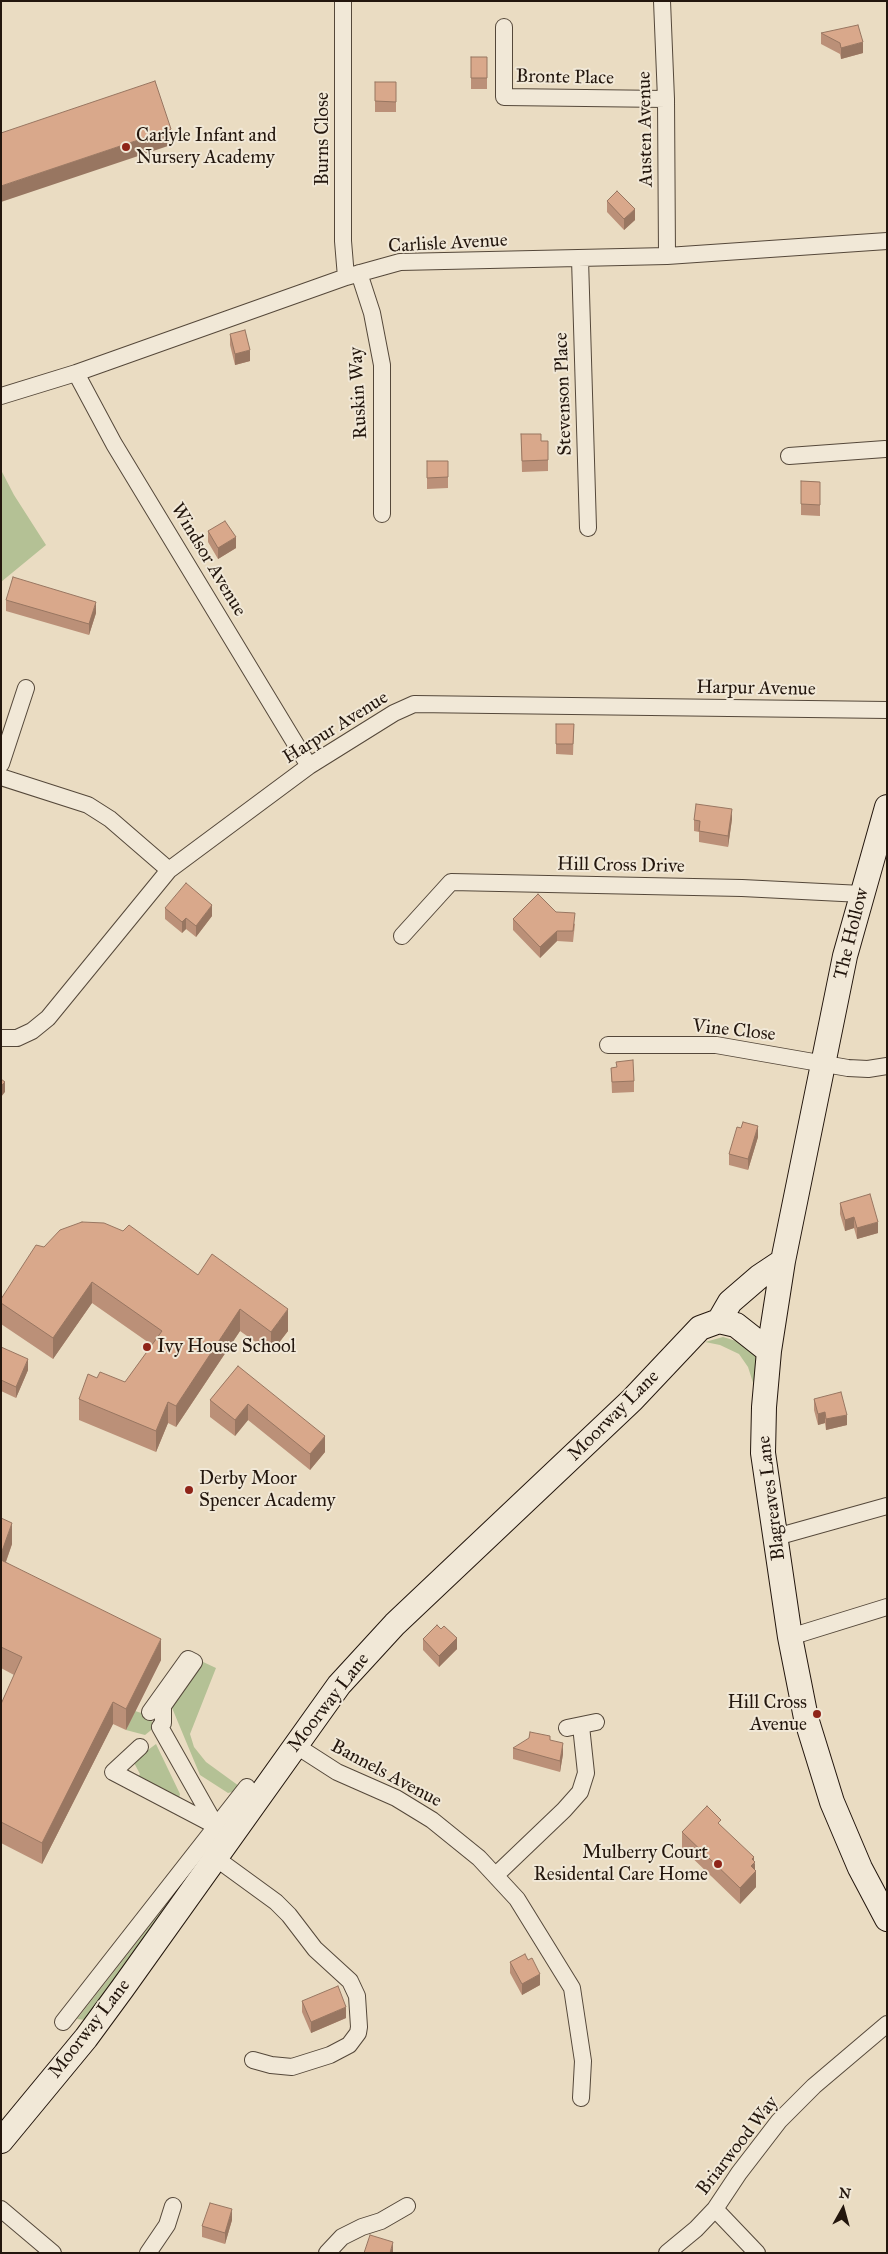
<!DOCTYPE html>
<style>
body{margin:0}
#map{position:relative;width:888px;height:2254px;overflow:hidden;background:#eadcc2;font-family:"IM FELL Great Primer",serif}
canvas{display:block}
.frame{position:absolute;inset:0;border:2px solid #23160d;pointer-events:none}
.north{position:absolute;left:818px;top:2184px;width:50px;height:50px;-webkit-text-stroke:4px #f1e8d7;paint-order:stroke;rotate:7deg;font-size:14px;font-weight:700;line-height:20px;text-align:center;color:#23160d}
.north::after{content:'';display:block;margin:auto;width:18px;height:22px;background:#23160d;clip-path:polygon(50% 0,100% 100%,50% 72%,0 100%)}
</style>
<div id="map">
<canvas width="888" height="2254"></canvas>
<div class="frame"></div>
<div class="north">N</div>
</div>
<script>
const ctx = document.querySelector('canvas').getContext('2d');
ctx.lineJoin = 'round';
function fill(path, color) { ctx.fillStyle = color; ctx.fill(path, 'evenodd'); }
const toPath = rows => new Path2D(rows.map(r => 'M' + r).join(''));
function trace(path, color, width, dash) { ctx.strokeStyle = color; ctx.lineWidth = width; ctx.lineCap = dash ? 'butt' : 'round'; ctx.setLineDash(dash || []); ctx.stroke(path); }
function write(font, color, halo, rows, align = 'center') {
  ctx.font = font + ' "IM FELL Great Primer",serif'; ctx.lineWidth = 4; ctx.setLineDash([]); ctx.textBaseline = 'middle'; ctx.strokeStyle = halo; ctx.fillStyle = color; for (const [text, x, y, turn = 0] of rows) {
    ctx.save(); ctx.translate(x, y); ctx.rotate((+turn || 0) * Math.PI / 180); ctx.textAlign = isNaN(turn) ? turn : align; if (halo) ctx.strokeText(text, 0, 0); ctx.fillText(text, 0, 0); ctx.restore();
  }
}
fill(toPath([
 [1,470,14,495,46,545,1,582],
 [723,1337,746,1344,758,1357,757,1395,748,1367,739,1354,720,1345,705,1342],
 [201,1661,216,1668,190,1734,194,1747,206,1762,239,1786,236,1791,228,1793,200,1775,170,1703],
 [135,1711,148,1715,155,1727,145,1735,126,1730],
 [156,1744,180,1794,179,1798,136,1779,140,1774,133,1761],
 [248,1800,85,2020,77,2019]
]), '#b4c195');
const street = toPath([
 [343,1,343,241,346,277],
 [662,1,666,99,667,256],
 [504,27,504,97,666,99],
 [580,259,588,528],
 [359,273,372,313,382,365,382,514],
 [76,373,114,444,309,766],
 [1,396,76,373,346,277,400,262,667,256,887,241],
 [789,456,885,449],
 [1,764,26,688],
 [1,777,88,805,110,819,169,870],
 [402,936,451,882,742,888,862,894],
 [1,1038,17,1038,32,1031,48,1018,169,870,309,766,394,713,414,704,887,710],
 [608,1045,716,1045,848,1068,868,1069,887,1066],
 [776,1537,887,1506],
 [790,1637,887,1607],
 [150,1712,188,1659,194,1662,163,1706,163,1723,160,1727,216,1826],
 [567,1728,596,1722],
 [295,1745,337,1772,396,1798,432,1820,479,1858,517,1899,572,1988,583,2061,581,2098],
 [140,1747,113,1772,216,1826],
 [217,1859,276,1902,289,1915,315,1949,350,1981,357,1996,359,2027,358,2033,349,2045,330,2055,292,2067,271,2065,253,2060],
 [496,1875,564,1810,580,1792,586,1773,581,1726],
 [63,2022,247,1787],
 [1,2209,53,2253],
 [715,2209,757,2253],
 [148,2253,167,2225,173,2206],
 [327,2253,342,2237,362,2227,381,2221,407,2206],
 [667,2253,696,2229,715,2209,739,2173,779,2121,814,2086,887,2024]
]);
const secondary = toPath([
 [887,807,845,956,783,1261,769,1351,764,1407,763,1453,790,1637,806,1718,832,1802,860,1868,887,1919],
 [719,1321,736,1325,769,1351],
 [1,2141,86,2038,122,1989,339,1685,395,1624,632,1400,700,1328,719,1321,730,1302,759,1277,783,1261]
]);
trace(street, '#55483a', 18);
trace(secondary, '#23160d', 26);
trace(street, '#f1e8d7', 16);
trace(secondary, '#f1e8d7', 24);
fill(toPath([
 [821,33,863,53,841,59,840,54,821,44],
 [471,57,487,57,487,89,471,89],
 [375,82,396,82,396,112,375,112],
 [607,201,635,220,624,230,607,212],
 [230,334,250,361,235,365,230,345],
 [521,434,541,441,548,441,548,471,522,472],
 [427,461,448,461,448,488,427,489],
 [801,481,820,482,820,516,801,515],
 [208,531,236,548,218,559,208,542],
 [6,600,96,613,89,635,6,611],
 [556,724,574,724,573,755,556,754],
 [732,819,728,847,699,842,699,832,694,831,694,820],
 [165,908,212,916,196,937,186,929,182,933,165,919],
 [556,912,575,924,573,942,557,941,540,958,513,930,513,919],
 [611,1068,634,1081,634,1092,612,1093],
 [741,1128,758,1137,748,1170,729,1165,729,1154],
 [840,1203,878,1233,857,1239,854,1228,845,1231,840,1214],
 [44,1247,198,1275,288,1331,271,1353,240,1331,176,1427,168,1423,156,1452,79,1420,79,1399,97,1378,125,1382,152,1345,92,1303,53,1359,1,1324,1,1299],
 [1,1347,28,1370,16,1398,1,1391],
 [238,1366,325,1452,310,1470,248,1420,235,1436,210,1417,210,1400],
 [814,1399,847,1425,826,1430,825,1423,818,1425,814,1410],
 [1,1518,12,1544,6,1562,161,1660,126,1730,113,1724,42,1864,1,1843,1,1704,14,1675,1,1668],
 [423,1639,457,1649,439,1667,423,1650],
 [513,1748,563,1754,560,1772,513,1759],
 [721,1826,754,1861,756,1887,740,1904,682,1848,682,1832],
 [510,1962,540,1985,522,1995,510,1973],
 [302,2001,346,2018,311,2033,302,2012],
 [232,2220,225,2244,202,2237,202,2226]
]), '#bb9078');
fill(toPath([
 [863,42,863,53,841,59,841,48],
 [171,129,171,145,1,202,1,186],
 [635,209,635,220,624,230,624,219],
 [250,350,250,361,235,365,235,354],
 [236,537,236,548,218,559,218,548],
 [96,602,96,613,89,635,89,624],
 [732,809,732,819,728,847,728,836],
 [212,905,212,916,196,937,196,926],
 [186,918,186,929,182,933,182,922],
 [557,931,557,941,540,958,540,947],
 [5,1082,5,1092,1,1097,1,1086],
 [758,1126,758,1137,748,1170,748,1159],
 [854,1217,854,1228,845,1231,845,1220],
 [878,1222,878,1233,857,1239,857,1228],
 [92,1282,92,1303,53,1359,53,1338],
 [240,1309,240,1331,176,1427,176,1406],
 [288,1309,288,1331,271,1353,271,1332],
 [28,1359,28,1370,16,1398,16,1387],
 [168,1402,168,1423,156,1452,156,1431],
 [248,1404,248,1420,235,1436,235,1420],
 [825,1412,825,1423,818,1425,818,1414],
 [847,1415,847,1425,826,1430,826,1419],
 [325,1436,325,1452,310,1470,310,1454],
 [12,1523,12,1544,1,1575,1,1554],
 [457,1638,457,1649,439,1667,439,1656],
 [161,1639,161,1660,126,1730,126,1709],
 [113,1702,113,1724,42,1864,42,1843],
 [563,1743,563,1754,560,1772,560,1761],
 [754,1857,754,1864,755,1862,755,1872,756,1871,756,1887,740,1904,740,1888,752,1859],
 [540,1974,540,1985,522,1995,522,1984],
 [346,2007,346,2018,311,2033,311,2022],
 [232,2209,232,2220,225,2244,225,2233],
 [393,2242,393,2253,390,2253]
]), '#987661');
const building = toPath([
 [858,25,863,42,841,48,840,43,821,33,858,25],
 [471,57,487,57,487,78,471,78,471,57],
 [155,81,171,129,1,186,1,133,155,81],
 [375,82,396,82,396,102,375,101,375,82],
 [617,191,635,209,624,219,607,201,617,191],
 [245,330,250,350,235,354,230,334,245,330],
 [521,434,541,434,541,441,548,441,548,460,522,461,521,434],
 [427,461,448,461,448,477,427,478,427,461],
 [801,481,820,482,820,505,801,504,801,481],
 [225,521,236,537,218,548,208,531,225,521],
 [13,577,96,602,89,624,6,600,13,577],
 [556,724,574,724,573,744,556,744,556,724],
 [696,804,732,809,728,836,699,831,700,821,694,820,696,804],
 [186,883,212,905,196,926,186,918,182,922,165,908,186,883],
 [538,894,556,912,575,913,573,931,557,931,540,947,513,919,538,894],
 [633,1060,634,1081,612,1082,611,1068,617,1067,616,1062,633,1060],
 [1,1079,5,1082,1,1086,1,1079],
 [743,1122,758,1126,748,1159,729,1154,737,1127,741,1128,743,1122],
 [870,1194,878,1222,857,1228,854,1217,845,1220,840,1203,870,1194],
 [82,1222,104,1223,123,1231,129,1225,198,1275,212,1254,288,1309,271,1332,240,1309,176,1406,168,1402,156,1431,79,1399,88,1374,97,1378,100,1372,125,1382,162,1331,92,1282,53,1338,1,1303,1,1299,36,1245,44,1247,60,1230,82,1222],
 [1,1347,28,1359,16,1387,1,1380,1,1347],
 [238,1366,325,1436,310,1454,248,1404,235,1420,210,1400,238,1366],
 [841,1392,847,1415,826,1419,825,1412,818,1414,814,1399,841,1392],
 [1,1518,12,1523,1,1554,1,1518],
 [1,1560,161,1639,126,1709,113,1702,42,1843,1,1822,1,1704,22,1657,1,1647,1,1560],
 [437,1625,441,1629,444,1626,457,1638,439,1656,423,1639,437,1625],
 [530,1732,550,1736,550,1740,563,1743,560,1761,513,1748,529,1738,530,1732],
 [707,1806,721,1820,718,1823,754,1857,752,1859,755,1862,751,1866,756,1871,740,1888,682,1832,707,1806],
 [525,1954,528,1960,532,1958,540,1974,522,1984,510,1962,525,1954],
 [338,1986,346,2007,311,2022,302,2001,338,1986],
 [210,2203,232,2209,225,2233,202,2226,210,2203],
 [370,2235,393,2242,390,2253,364,2253,370,2235]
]);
fill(building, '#d9a88b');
trace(building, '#987661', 1);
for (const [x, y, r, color] of [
 [126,147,5,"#8f2418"],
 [147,1347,5,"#8f2418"],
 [189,1490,5,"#8f2418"],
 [817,1714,5,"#8f2418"],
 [718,1864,5,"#8f2418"]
]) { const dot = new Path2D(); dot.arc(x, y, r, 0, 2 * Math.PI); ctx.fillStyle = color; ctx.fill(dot); trace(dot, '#f1e8d7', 2); }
write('19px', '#23160d', '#f1e8d7', [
 ["Bronte Place",565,78,1],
 ["Austen Avenue",646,129,-91],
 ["Burns Close",323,139,-90],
 ["Carlisle Avenue",448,244,-3],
 ["Ruskin Way",359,393,-93],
 ["Stevenson Place",564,394,-92],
 ["Windsor Avenue",208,560,59],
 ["Harpur Avenue",756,689,1],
 ["Harpur Avenue",336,728,-32],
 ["Hill Cross Drive",621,866,1],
 ["The Hollow",852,934,-76],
 ["Vine Close",734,1031,6],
 ["Moorway Lane",614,1416,-45],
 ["Blagreaves Lane",772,1498,-97],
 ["Moorway Lane",329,1703,-52],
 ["Bannels Avenue",386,1774,28],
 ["Moorway Lane",90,2029,-52],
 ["Briarwood Way",738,2146,-52]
]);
write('19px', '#23160d', '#f1e8d7', [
 ["Carlyle Infant and",136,136],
 ["Nursery Academy",136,158],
 ["Ivy House School",157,1347],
 ["Derby Moor",199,1479],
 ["Spencer Academy",199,1501],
 ["Hill Cross",807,1703,"right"],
 ["Avenue",807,1725,"right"],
 ["Mulberry Court",708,1853,"right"],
 ["Residental Care Home",708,1875,"right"]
], 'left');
</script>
